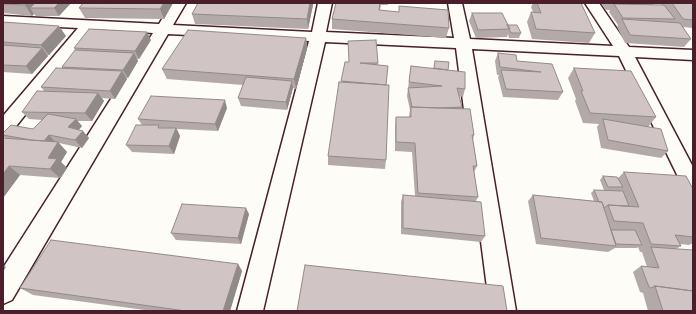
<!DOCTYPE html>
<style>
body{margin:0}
#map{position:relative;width:696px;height:314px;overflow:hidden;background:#fdfcf7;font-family:Itim,sans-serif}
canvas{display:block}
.frame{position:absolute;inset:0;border:4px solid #4a1f2b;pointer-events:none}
</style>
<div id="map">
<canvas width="696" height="314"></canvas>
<div class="frame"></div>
</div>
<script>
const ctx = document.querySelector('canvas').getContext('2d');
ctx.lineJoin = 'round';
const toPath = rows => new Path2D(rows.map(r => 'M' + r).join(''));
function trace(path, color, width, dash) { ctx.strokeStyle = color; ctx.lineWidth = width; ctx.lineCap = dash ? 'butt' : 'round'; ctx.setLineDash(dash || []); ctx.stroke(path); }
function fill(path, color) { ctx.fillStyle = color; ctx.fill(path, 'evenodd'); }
const minor = toPath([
 [172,3,186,3,173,25,312,32,318,3,332,3,326,32,454,38,448,3,462,3,470,39,613,46,585,3,599,3,629,47,693,50,693,60,635,57,693,167,693,196,686,193,619,56,472,49,516,311,490,311,456,48,325,42,263,311,237,311,309,41,168,34,12,300,3,304,3,268,153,33,93,29,10,134,3,136,3,116,78,28,3,24,3,16,159,24,172,3]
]);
trace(minor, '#4a1f2b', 3);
fill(minor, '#fdfcf7');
fill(toPath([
 [3,3,71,3,59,16,36,16,34,14,32,16,3,13],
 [173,3,164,19,85,18,79,8],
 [198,3,313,3,313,5,308,29,195,24,192,14],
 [336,3,388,3,388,5,381,5,380,10,449,28,446,38,332,29,332,19],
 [533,3,581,3,595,33,589,43,532,39,527,22,531,12,533,12,531,7],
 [601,3,654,3,653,5,662,5,661,3,693,3,693,28,683,27,691,39,684,47,625,43,617,27,618,25,609,12,610,10,606,10],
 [472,13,507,25,521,33,519,38,509,38,508,34,507,37,476,38,469,21],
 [3,22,66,36,49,55,47,55,48,56,32,74,3,72],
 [306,38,307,48,296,89,293,88,287,110,241,106,238,98,243,85,167,79,162,69],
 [151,40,139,59,137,59,138,61,128,78,126,78,127,79,115,99,102,98,104,101,92,121,77,121,82,126,79,130,89,138,82,148,59,143,67,152,61,162,67,168,60,178,20,175,3,198,6,138,3,136,3,133,33,129,42,120,29,119,22,112,45,92,41,87,63,68,62,67,76,50,74,48],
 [498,53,517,61,563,92,558,100,503,97,498,77,499,75,497,75,495,61],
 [435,61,465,89,463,97,459,96,462,107,462,109,474,135,473,140,477,166,474,172,478,197,476,201,485,236,481,242,401,234,401,202,403,195,415,196,412,152,395,151,395,126,396,117,409,117,410,110,407,96,411,66,434,69],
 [345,62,378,63,386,160,385,169,328,165,328,156],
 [574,68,656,117,648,127,668,151,661,158,601,148,597,127,599,124,583,123,575,101,576,99,568,78],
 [227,108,218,131,177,129,180,136,174,154,132,152,126,145,142,125,138,119],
 [624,172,693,189,693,243,689,245,680,244,681,246,676,249,693,311,648,311,643,293,640,292,633,272,641,266,647,267,642,252,640,252,638,247,637,248,615,248,608,252,536,244,528,201,533,195,594,201,591,193,594,190,604,190,600,180,603,176,618,178],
 [249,214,241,244,176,240,171,233],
 [238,264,242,271,230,311,152,311,33,295,20,288]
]), '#b3a9a9');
fill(toPath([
 [28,3,46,3,30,8,34,14,32,16,25,5],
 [59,3,71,3,59,16,54,8],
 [164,3,173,3,164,19,160,9],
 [310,3,313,3,313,5,308,29,307,19],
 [59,26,66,36,49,55,41,45],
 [147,32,151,40,139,59,135,51],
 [306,38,307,48,296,89,294,79],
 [42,48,48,56,32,74,26,66],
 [134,53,138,61,128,78,123,70],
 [122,71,127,79,115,99,110,91],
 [292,81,293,88,287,110,286,102],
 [98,93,104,101,92,121,85,113],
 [225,100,227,108,218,131,215,124],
 [76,119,82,126,74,135,68,127],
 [176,128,180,136,174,154,169,146],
 [83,131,89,138,82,148,75,140],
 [49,135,56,143,43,142],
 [58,142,67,152,61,162,67,168,60,178,50,169,48,158],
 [9,166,20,175,3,198,3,174],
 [246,208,249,214,241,244,238,238],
 [238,264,242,271,230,311,223,311],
 [3,265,6,267,3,272]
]), '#928a89');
const building = toPath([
 [3,3,28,3,25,5,3,4,3,3],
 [35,3,59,3,54,8,30,8,35,3],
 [83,3,164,3,160,9,79,8,83,3],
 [198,3,310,3,307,19,192,14,198,3],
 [336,3,380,3,379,10,399,12,399,6,448,10,449,28,332,19,336,3],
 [537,3,581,3,595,33,536,29,531,12,541,13,537,3],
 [672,3,693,3,693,20,683,19,672,3],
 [614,4,664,5,675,19,623,18,614,4],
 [472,13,502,13,510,29,478,30,472,13],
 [622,19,680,23,691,39,630,35,622,19],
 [3,22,59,26,41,45,3,42,3,37,4,36,3,36,3,22],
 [507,25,517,25,521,33,511,33,507,25],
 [89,29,147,32,135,51,74,48,89,29],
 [188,30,306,38,294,79,162,69,188,30],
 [376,40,378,63,360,63,388,66,386,85,341,81,345,62,349,62,348,41,376,40],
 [3,45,42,48,26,66,3,65,3,45],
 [75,50,134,53,123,70,62,67,75,50],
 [498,53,516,55,517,61,552,64,563,92,506,89,501,70,541,72,500,67,498,53],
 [435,61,449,62,448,70,434,68,435,61],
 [411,66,465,72,465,89,457,88,462,107,439,108,412,107,408,88,442,86,409,82,411,66],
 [56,68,122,71,110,91,41,87,56,68],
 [574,68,631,71,656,117,590,113,581,91,583,91,574,68],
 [246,77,292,81,286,102,238,98,246,77],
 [339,82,389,85,386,160,328,156,339,82],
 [37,91,98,93,85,113,22,112,37,91],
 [151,96,225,100,215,124,138,119,151,96],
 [411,107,470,109,474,135,472,135,477,166,473,166,478,197,418,193,415,143,396,142,396,117,411,117,411,107],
 [48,114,76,119,68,127,83,131,75,140,49,135,44,141,31,140,3,135,3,133,11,125,33,129,48,114],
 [603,119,661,129,668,151,608,140,603,119],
 [136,125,159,125,158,128,176,128,169,146,126,145,136,125],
 [3,138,58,142,48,158,57,159,50,169,9,166,3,174,3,138],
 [624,172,686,176,693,189,693,237,675,235,681,246,651,244,643,223,614,221,608,205,639,207,624,172],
 [603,176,617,177,623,187,608,187,603,176],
 [594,190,623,191,629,206,608,205,604,208,602,202,599,202,594,190],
 [403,195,481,202,485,236,403,228,403,195],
 [533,195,602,202,616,246,541,238,533,195],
 [182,204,246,208,238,238,171,233,182,204],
 [611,230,635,230,642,245,616,244,611,230],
 [51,240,238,264,223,311,186,311,20,288,51,240],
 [651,247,693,250,693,291,655,286,651,288,649,287,641,266,659,268,651,247],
 [305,265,503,286,507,311,297,311,305,265],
 [655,286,693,291,693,311,663,311,655,286]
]);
fill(building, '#d0c5c4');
trace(building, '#928a89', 1);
</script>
